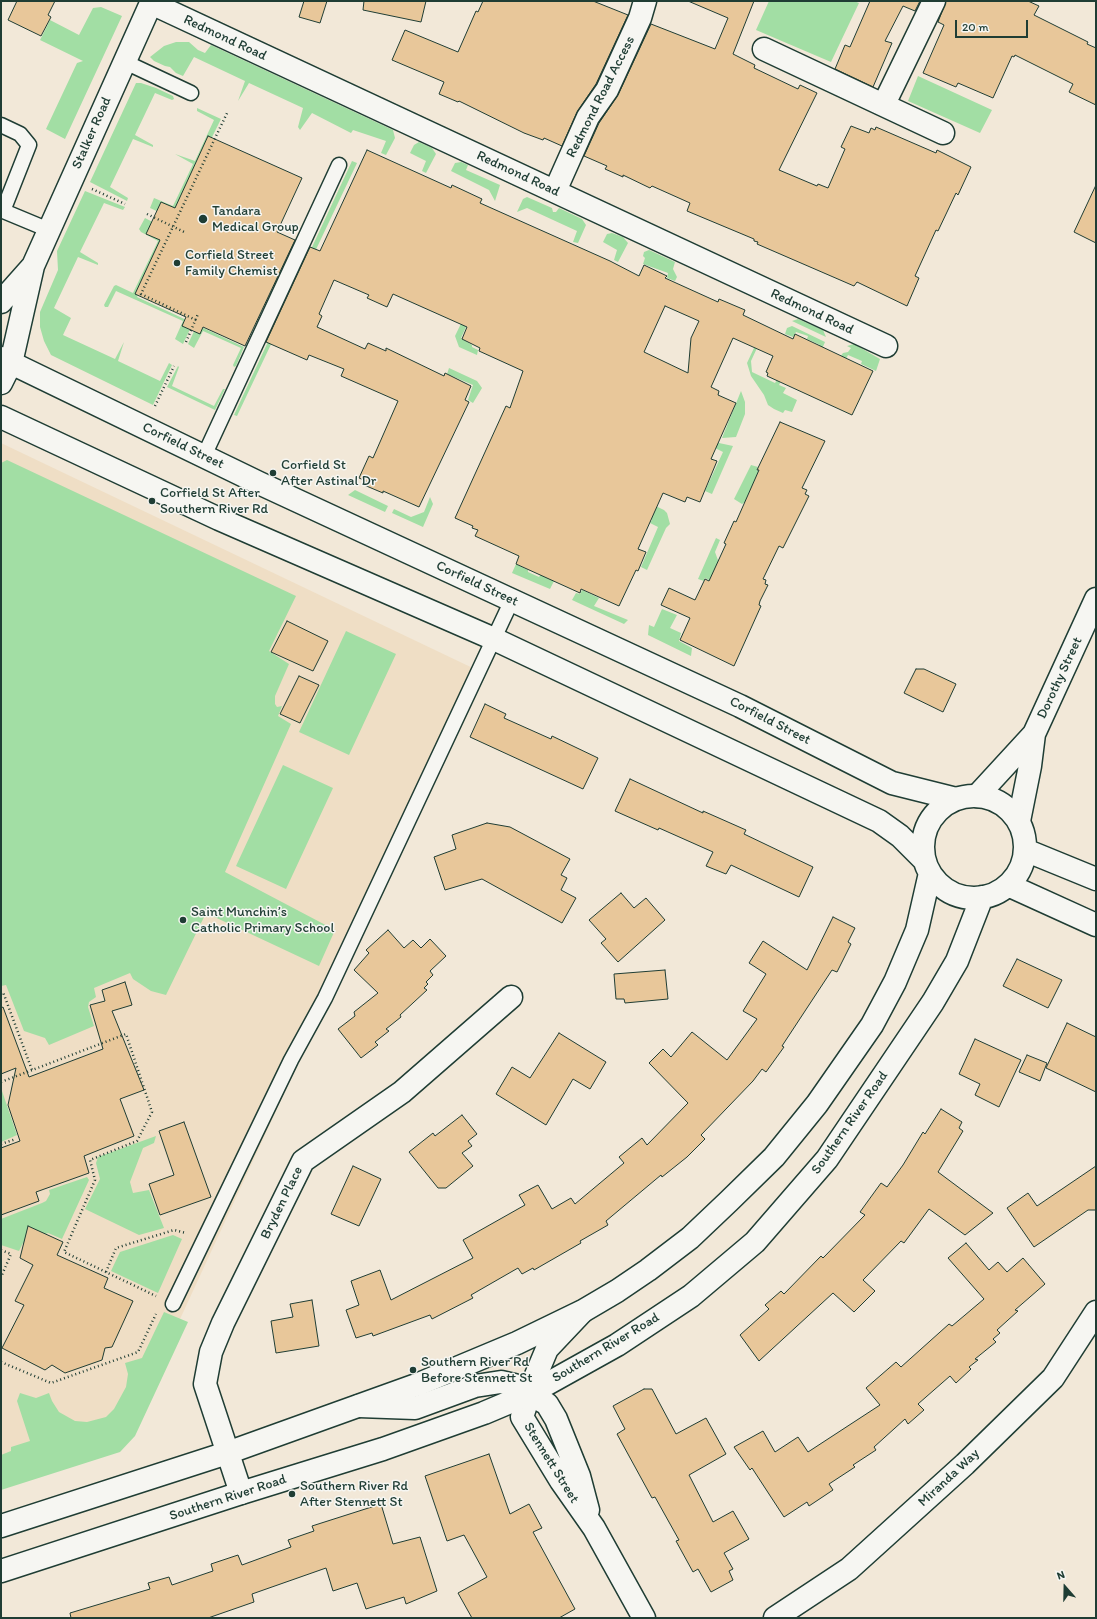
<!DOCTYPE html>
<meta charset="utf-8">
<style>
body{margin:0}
#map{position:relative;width:1097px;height:1619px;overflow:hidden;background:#f2e8d8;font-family:Itim,sans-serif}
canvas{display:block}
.frame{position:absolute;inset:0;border:2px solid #1f3d34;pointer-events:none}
.north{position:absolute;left:1045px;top:1567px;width:40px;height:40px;-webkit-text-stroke:3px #f6f6f2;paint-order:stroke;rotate:340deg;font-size:11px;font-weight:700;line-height:16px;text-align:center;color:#1f3d34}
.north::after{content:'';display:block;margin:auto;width:14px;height:18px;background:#1f3d34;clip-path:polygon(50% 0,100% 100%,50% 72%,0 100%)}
.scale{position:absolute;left:955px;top:20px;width:73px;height:18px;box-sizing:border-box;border:2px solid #1f3d34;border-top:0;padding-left:5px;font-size:12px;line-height:14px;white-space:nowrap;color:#1f3d34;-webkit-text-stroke:3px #f6f6f2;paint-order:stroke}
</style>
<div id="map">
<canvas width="1097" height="1619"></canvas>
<div class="frame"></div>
<div class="north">N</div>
<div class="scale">20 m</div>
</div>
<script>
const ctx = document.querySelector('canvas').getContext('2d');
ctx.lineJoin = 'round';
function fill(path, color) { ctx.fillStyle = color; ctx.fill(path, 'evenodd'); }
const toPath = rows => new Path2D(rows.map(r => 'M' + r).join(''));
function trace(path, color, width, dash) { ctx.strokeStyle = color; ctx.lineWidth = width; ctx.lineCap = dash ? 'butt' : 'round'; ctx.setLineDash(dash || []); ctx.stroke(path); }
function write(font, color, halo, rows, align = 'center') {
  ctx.font = font + ' Itim,sans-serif'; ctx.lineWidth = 3; ctx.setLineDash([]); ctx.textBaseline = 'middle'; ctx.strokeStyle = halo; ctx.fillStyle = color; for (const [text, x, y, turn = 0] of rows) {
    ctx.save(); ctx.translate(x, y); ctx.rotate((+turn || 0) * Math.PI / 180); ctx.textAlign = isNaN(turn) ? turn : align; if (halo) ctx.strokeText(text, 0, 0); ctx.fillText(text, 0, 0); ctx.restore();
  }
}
fill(toPath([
 [1,443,479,671,121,1447,1,1485]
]), '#efdec5');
fill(toPath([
 [769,1,854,1,859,3,831,62,756,30],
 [101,7,122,16,65,139,46,129,77,63,83,61,40,40,50,20,79,35,93,8],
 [176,42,189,42,198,50,205,53,211,45,393,130,395,138,386,155,381,153,386,141,353,130,351,133,312,113,300,130,298,127,303,108,249,83,238,101,245,81,194,57,183,76,176,73,170,67,165,66,154,61,150,57,164,46],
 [918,76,992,110,980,133,908,101],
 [136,83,141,83,156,88,173,96,174,99,172,100,155,93,135,135,153,145,153,147,133,139,110,187,128,198,127,201,90,182],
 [197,108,221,119,172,218,150,208,154,198,173,206,193,164,175,154,195,161,214,120,197,111],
 [419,142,432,148,436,154,426,173,422,171,426,161,410,153,414,145],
 [352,161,357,163,237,416,234,415],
 [461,162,468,165,466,170,500,185,495,201,489,190,451,171,455,163],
 [85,191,125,207,123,210,104,203,80,252,98,263,98,265,78,257,54,308,71,318,63,335,115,359,124,342,118,361,160,381,169,363,172,365,153,405,51,355,44,341,40,327,40,312,58,270,57,251],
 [527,197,552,208,553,212,556,212,559,208,582,219,586,225,578,243,573,242,577,231,527,208,517,212,523,199],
 [145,218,162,227,167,232,137,297,193,323,183,344,175,339,183,321,116,291,108,307,105,307,104,305,114,286,116,285,133,293,158,241,141,232,139,229],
 [612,233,623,237,628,243,618,262,614,260,617,250,603,242,607,234],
 [649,250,675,262,673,269,677,277,675,281,667,278,668,273,643,264,645,258,643,256,644,252],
 [484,276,470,318,461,338,472,345,472,347,478,350,477,355,459,347,455,336],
 [798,319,823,330,826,337,792,321],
 [197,325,244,347,236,366,234,367,233,365,241,348,203,331,194,348,188,344],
 [792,326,825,342,822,349,819,348,820,345,807,339,808,336,796,332,793,337,785,334,787,328],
 [761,333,763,335,751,361,752,372,775,383,777,380,781,381,779,385,786,388,783,393,797,400,792,412,785,410,783,413,774,409,768,405,764,395,751,376,747,363],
 [854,344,880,359,876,371,861,364,862,361,848,355,845,361,840,357,843,353,848,352,851,348,847,346],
 [178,366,179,367,172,386,214,406,223,389,225,389,215,410,167,387],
 [449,368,477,381,482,388,473,403,468,400,473,385,447,374],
 [741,391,745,402,745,414,736,437,722,438],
 [707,438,719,443,733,446,712,494,705,491,723,452,705,443],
 [7,460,296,596,269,651,289,664,275,696,275,704,277,707,282,706,278,716,291,724,225,872,335,930,319,966,206,913,166,995,151,991,133,979,130,973,94,988,96,997,89,1002,88,1007,94,1026,49,1045,45,1038,24,1031,6,985,1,986,1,463],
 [751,465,758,467,757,470,759,472,745,502,742,504,734,499],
 [620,489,664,510,667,513,670,524,666,528,647,570,641,567,658,527,650,523,652,520],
 [355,490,388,506,385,512,348,495],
 [430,497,433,504,423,527,392,513,394,509,411,517,424,512],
 [716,538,720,540,715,552,719,563,711,581,705,578,704,581,698,579],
 [516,564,528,570,528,572,539,577,541,574,556,577,550,589,512,573],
 [582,590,599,598,594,606,628,620,624,624,572,600,576,593,580,594],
 [662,609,677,615,670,628,681,633,679,641,692,648,691,656,648,635,649,625,654,627],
 [346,631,396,654,349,755,299,732],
 [283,765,333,788,286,889,236,866],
 [2,1091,17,1135,1,1142,1,1092],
 [156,1136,154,1143,143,1148,130,1182,133,1193,149,1190,164,1228,139,1235,85,1209,100,1179,96,1163,98,1157],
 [87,1177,89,1180,62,1239,48,1233,23,1243,19,1251,1,1245,1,1219,42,1203,46,1201,50,1194,49,1190],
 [173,1235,182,1239,158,1293,111,1271,120,1252],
 [164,1312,188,1322,135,1436,120,1452,1,1490,1,1455,11,1451,11,1447,30,1441,17,1401,20,1393,36,1398,49,1393,52,1401,59,1412,75,1421,87,1422,106,1417,114,1409,126,1387,128,1374,125,1363,142,1358]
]), '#a2dea4');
const building = toPath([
 [17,1,55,1,48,15,51,17,41,36,8,20,17,1],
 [304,1,327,1,320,23,299,17,304,1],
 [364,1,426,1,421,22,363,10,364,1],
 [483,1,593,1,628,15,596,84,577,112,562,146,544,138,543,140,524,133,459,101,458,102,439,94,444,82,392,60,405,30,458,52,476,11,478,12,483,1],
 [688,1,754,1,733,54,755,65,754,68,798,89,800,85,817,93,779,170,817,186,818,184,828,188,845,149,841,147,851,126,869,133,871,128,875,130,876,127,936,153,937,150,971,167,958,195,956,193,938,231,936,230,915,276,919,278,907,306,857,282,854,286,757,244,758,242,754,241,754,239,687,211,690,203,652,186,650,188,623,175,623,177,605,169,607,166,584,156,599,123,618,95,651,24,715,49,728,18,688,1],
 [870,1,920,1,915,11,903,6,885,41,892,43,873,87,835,69,845,45,850,47,870,1],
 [946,1,1028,1,1039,6,1034,15,1088,42,1087,44,1096,48,1096,105,1069,92,1073,84,1015,55,1014,57,1012,56,993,98,958,83,956,87,923,73,944,25,938,22,946,1],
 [208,136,302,178,277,232,295,240,245,346,203,327,200,334,182,326,186,317,135,294,160,240,146,234,161,202,175,208,208,136],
 [367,150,451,188,452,185,482,199,480,203,610,261,639,276,644,265,667,276,665,278,718,302,719,299,745,310,743,315,793,339,795,334,873,371,852,415,767,376,768,373,766,372,773,356,733,338,711,387,719,391,718,395,736,403,711,459,717,461,700,502,687,497,685,502,663,493,638,549,646,552,638,571,636,570,619,606,581,589,580,593,516,564,519,556,475,536,478,530,472,528,473,526,455,518,506,406,510,408,523,371,479,351,480,348,462,339,467,327,393,294,387,307,367,298,369,295,334,280,319,314,322,316,317,327,365,349,368,343,386,351,386,348,444,376,445,373,471,386,465,400,469,402,419,507,383,491,383,493,364,485,366,481,359,478,369,456,373,458,398,401,341,376,344,369,309,355,307,360,266,342,310,247,320,251,367,150],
 [665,306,699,321,691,338,688,373,644,352,665,306],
 [1096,185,1096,243,1074,232,1096,185],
 [780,422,825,441,802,488,807,490,805,494,809,496,783,548,779,546,763,579,766,580,765,584,768,585,760,601,759,605,761,606,734,666,680,640,690,618,661,605,669,588,695,600,705,579,709,581,726,544,724,543,734,521,736,522,759,470,757,470,780,422],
 [287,621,328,641,313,671,271,652,287,621],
 [916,669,924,669,956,684,943,712,904,693,916,669],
 [299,676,319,685,300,723,280,714,299,676],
 [485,704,506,714,504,718,551,739,552,736,598,758,583,789,470,737,485,704],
 [630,779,703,813,703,811,746,830,744,834,813,867,799,897,731,865,726,874,706,866,713,852,659,828,658,830,615,811,630,779],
 [487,823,510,827,570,859,561,875,567,878,561,890,576,898,562,923,482,879,445,890,434,857,456,849,452,835,487,823],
 [621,893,634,908,646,898,665,920,618,962,601,943,606,939,589,920,621,893],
 [833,917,855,928,848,942,851,944,837,972,832,970,782,1046,784,1047,766,1072,762,1069,753,1081,701,1135,705,1139,687,1157,662,1177,661,1175,606,1221,608,1225,580,1241,581,1243,534,1270,533,1268,522,1274,518,1268,471,1295,473,1298,432,1319,430,1315,373,1336,372,1333,356,1338,346,1310,359,1305,351,1281,380,1270,391,1300,473,1258,463,1240,525,1205,519,1195,538,1185,552,1209,571,1198,575,1204,624,1163,619,1157,642,1138,647,1145,688,1103,649,1063,663,1049,671,1057,692,1032,727,1060,757,1019,743,1011,766,974,749,963,763,941,807,970,833,917],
 [388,930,404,948,413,940,421,948,430,939,446,956,430,971,433,975,426,982,428,984,424,988,427,990,400,1015,401,1017,386,1029,389,1031,375,1042,378,1045,361,1058,338,1029,355,1016,354,1012,378,993,354,970,369,953,366,950,388,930],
 [1017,959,1062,980,1048,1008,1003,986,1017,959],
 [665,970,668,999,625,1003,624,999,616,999,614,974,665,970],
 [125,982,132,1005,112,1011,144,1090,120,1099,134,1136,84,1156,89,1173,36,1192,39,1201,1,1215,1,1148,20,1141,8,1105,16,1068,1,1074,1,1008,3,1007,29,1077,103,1049,90,1005,105,1001,102,990,125,982],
 [1067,1023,1096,1037,1096,1092,1046,1068,1067,1023],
 [559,1033,606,1062,590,1089,573,1079,546,1125,496,1094,512,1067,530,1078,559,1033],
 [975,1039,1021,1060,999,1107,975,1095,980,1084,959,1074,975,1039],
 [1027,1055,1047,1063,1040,1081,1019,1072,1027,1055],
 [941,1109,962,1122,959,1128,963,1131,938,1172,993,1213,965,1235,929,1209,904,1243,901,1241,863,1280,875,1291,854,1312,833,1293,759,1361,740,1335,769,1309,765,1305,781,1291,784,1294,821,1256,823,1258,865,1215,860,1212,881,1183,887,1187,903,1165,923,1132,925,1134,941,1109],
 [462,1115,477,1134,468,1141,472,1146,462,1153,473,1166,446,1188,438,1188,409,1152,433,1133,435,1136,462,1115],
 [184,1122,211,1197,160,1215,149,1184,174,1175,159,1131,184,1122],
 [353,1166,381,1179,359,1226,331,1214,353,1166],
 [1096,1166,1096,1210,1088,1210,1034,1247,1007,1208,1028,1193,1037,1206,1096,1166],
 [28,1226,63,1242,57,1255,108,1278,104,1288,133,1301,112,1347,105,1348,102,1360,65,1373,52,1365,45,1370,2,1348,24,1305,15,1301,33,1265,20,1258,28,1226],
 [966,1243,989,1270,998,1262,1007,1272,1023,1258,1045,1284,1015,1310,1018,1311,997,1330,1000,1333,993,1339,996,1342,975,1359,978,1360,969,1367,971,1369,956,1383,950,1376,918,1404,924,1410,908,1424,905,1419,874,1447,876,1450,853,1465,855,1467,829,1484,833,1490,809,1506,807,1502,784,1517,752,1468,750,1470,734,1447,763,1431,775,1452,798,1437,808,1452,880,1405,866,1388,896,1362,901,1367,949,1324,952,1326,984,1299,948,1258,966,1243],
 [312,1300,319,1346,276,1353,271,1321,293,1317,290,1304,312,1300],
 [644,1389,652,1389,676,1434,706,1418,726,1454,689,1475,713,1522,733,1511,749,1539,724,1553,733,1569,729,1571,733,1580,711,1592,698,1569,693,1572,676,1541,679,1540,655,1497,652,1498,617,1434,625,1429,613,1406,644,1389],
 [489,1454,510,1514,529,1504,542,1528,533,1532,575,1609,559,1618,472,1618,458,1593,487,1577,464,1535,447,1541,425,1476,489,1454],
 [381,1504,393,1544,420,1537,437,1591,406,1604,404,1597,366,1609,357,1583,333,1591,326,1568,252,1594,254,1602,208,1618,71,1618,70,1613,150,1589,148,1583,169,1577,172,1585,213,1571,211,1564,238,1555,242,1565,291,1547,288,1540,314,1531,312,1526,381,1504]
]);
fill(building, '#e8c79a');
trace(building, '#1f3d34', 1);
const service = toPath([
 [125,62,191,93],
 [1,125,20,134,29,145,3,211],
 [1,210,49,230],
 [204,456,339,165],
 [173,1304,291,1060,325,998,512,600]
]);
const minor = toPath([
 [151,3,886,346],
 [764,49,943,133],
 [884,104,934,1],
 [555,191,588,117,607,90,640,18,645,1],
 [241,1493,205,1384,211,1352,223,1323,303,1161,402,1092,511,997],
 [775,1618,849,1569,965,1464,1053,1378,1096,1312]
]);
const tertiary = toPath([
 [582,1312,547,1349,534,1380,522,1417,561,1481,594,1528,644,1618],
 [359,1406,415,1408,475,1386,501,1382,514,1385,547,1404,556,1419,579,1476,588,1510]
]);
const secondary = toPath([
 [1,302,32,267],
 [1,383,11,363,33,266,152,1],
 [977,796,1034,734,1096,599],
 [1019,821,1030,766,1034,734]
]);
const primary = toPath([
 [1,358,259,483,740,706,892,783,956,799],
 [1,417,219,519,494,639,879,821,900,836,925,861],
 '923 847a51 51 0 1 1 102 0a51 51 0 1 1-102 0Z',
 [1025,850,1096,879],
 [1008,885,1096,925],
 [1,1526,227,1453,419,1384,517,1343,583,1311,617,1291,648,1270,690,1238,729,1201,774,1157,817,1104,872,1025,895,982,917,930,930,873],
 [1,1571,241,1493,383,1449,484,1413,529,1394,617,1345,691,1296,755,1242,827,1159,933,1002,957,961,982,897]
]);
trace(service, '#1f3d34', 17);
trace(minor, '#1f3d34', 25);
trace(tertiary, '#1f3d34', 25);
trace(secondary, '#1f3d34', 25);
trace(primary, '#1f3d34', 25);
trace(toPath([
 [92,189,125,204],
 [147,214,184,232],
 [196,320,141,294,228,111],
 [186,342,198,314],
 [155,406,174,366],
 [1,993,3,992,32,1070],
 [1,1082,126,1034,152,1112,137,1141,90,1160,95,1180,64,1252,156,1296],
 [1,1144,16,1139],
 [1,1250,11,1254,1,1277],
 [106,1272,116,1248,174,1230,186,1233],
 [1,1362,51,1383,138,1352,156,1314]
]), '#1f3d34', 2.5, [1, 3]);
trace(service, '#f6f6f2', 14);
trace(minor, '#f6f6f2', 22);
trace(tertiary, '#f6f6f2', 22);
trace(secondary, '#f6f6f2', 22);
trace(primary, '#f6f6f2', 22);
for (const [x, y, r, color] of [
 [203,219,5,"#1f3d34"],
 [177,263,4,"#1f3d34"],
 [273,473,4,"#1f3d34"],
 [152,501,4,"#1f3d34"],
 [183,920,4,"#1f3d34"],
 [413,1370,4,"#1f3d34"],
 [292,1494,4,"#1f3d34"]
]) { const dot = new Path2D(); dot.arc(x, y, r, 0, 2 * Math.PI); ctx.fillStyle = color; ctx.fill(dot); trace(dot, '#f6f6f2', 1.5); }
write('14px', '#1f3d34', '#f6f6f2', [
 ["Redmond Road",225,38,25],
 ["Redmond Road Access",601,97,-63],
 ["Stalker Road",92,133,-66],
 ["Redmond Road",518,174,25],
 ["Redmond Road",812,312,25],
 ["Corfield Street",183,446,26],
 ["Corfield Street",477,584,25],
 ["Dorothy Street",1060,678,-65],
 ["Corfield Street",770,721,27],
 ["Southern River Road",850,1123,-55],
 ["Bryden Place",282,1203,-64],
 ["Southern River Road",606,1348,-31],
 ["Stennett Street",551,1463,58],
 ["Miranda Way",949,1478,-43],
 ["Southern River Road",228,1498,-18]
]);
write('14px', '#1f3d34', '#f6f6f2', [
 ["Tandara",212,211],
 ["Medical Group",212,227],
 ["Corfield Street",185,255],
 ["Family Chemist",185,271],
 ["Corfield St",281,465],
 ["After Astinal Dr",281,481],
 ["Corfield St After",160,493],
 ["Southern River Rd",160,509],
 ["Saint Munchin’s",191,912],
 ["Catholic Primary School",191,928],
 ["Southern River Rd",421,1362],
 ["Before Stennett St",421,1378],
 ["Southern River Rd",300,1486],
 ["After Stennett St",300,1502]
], 'left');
</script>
